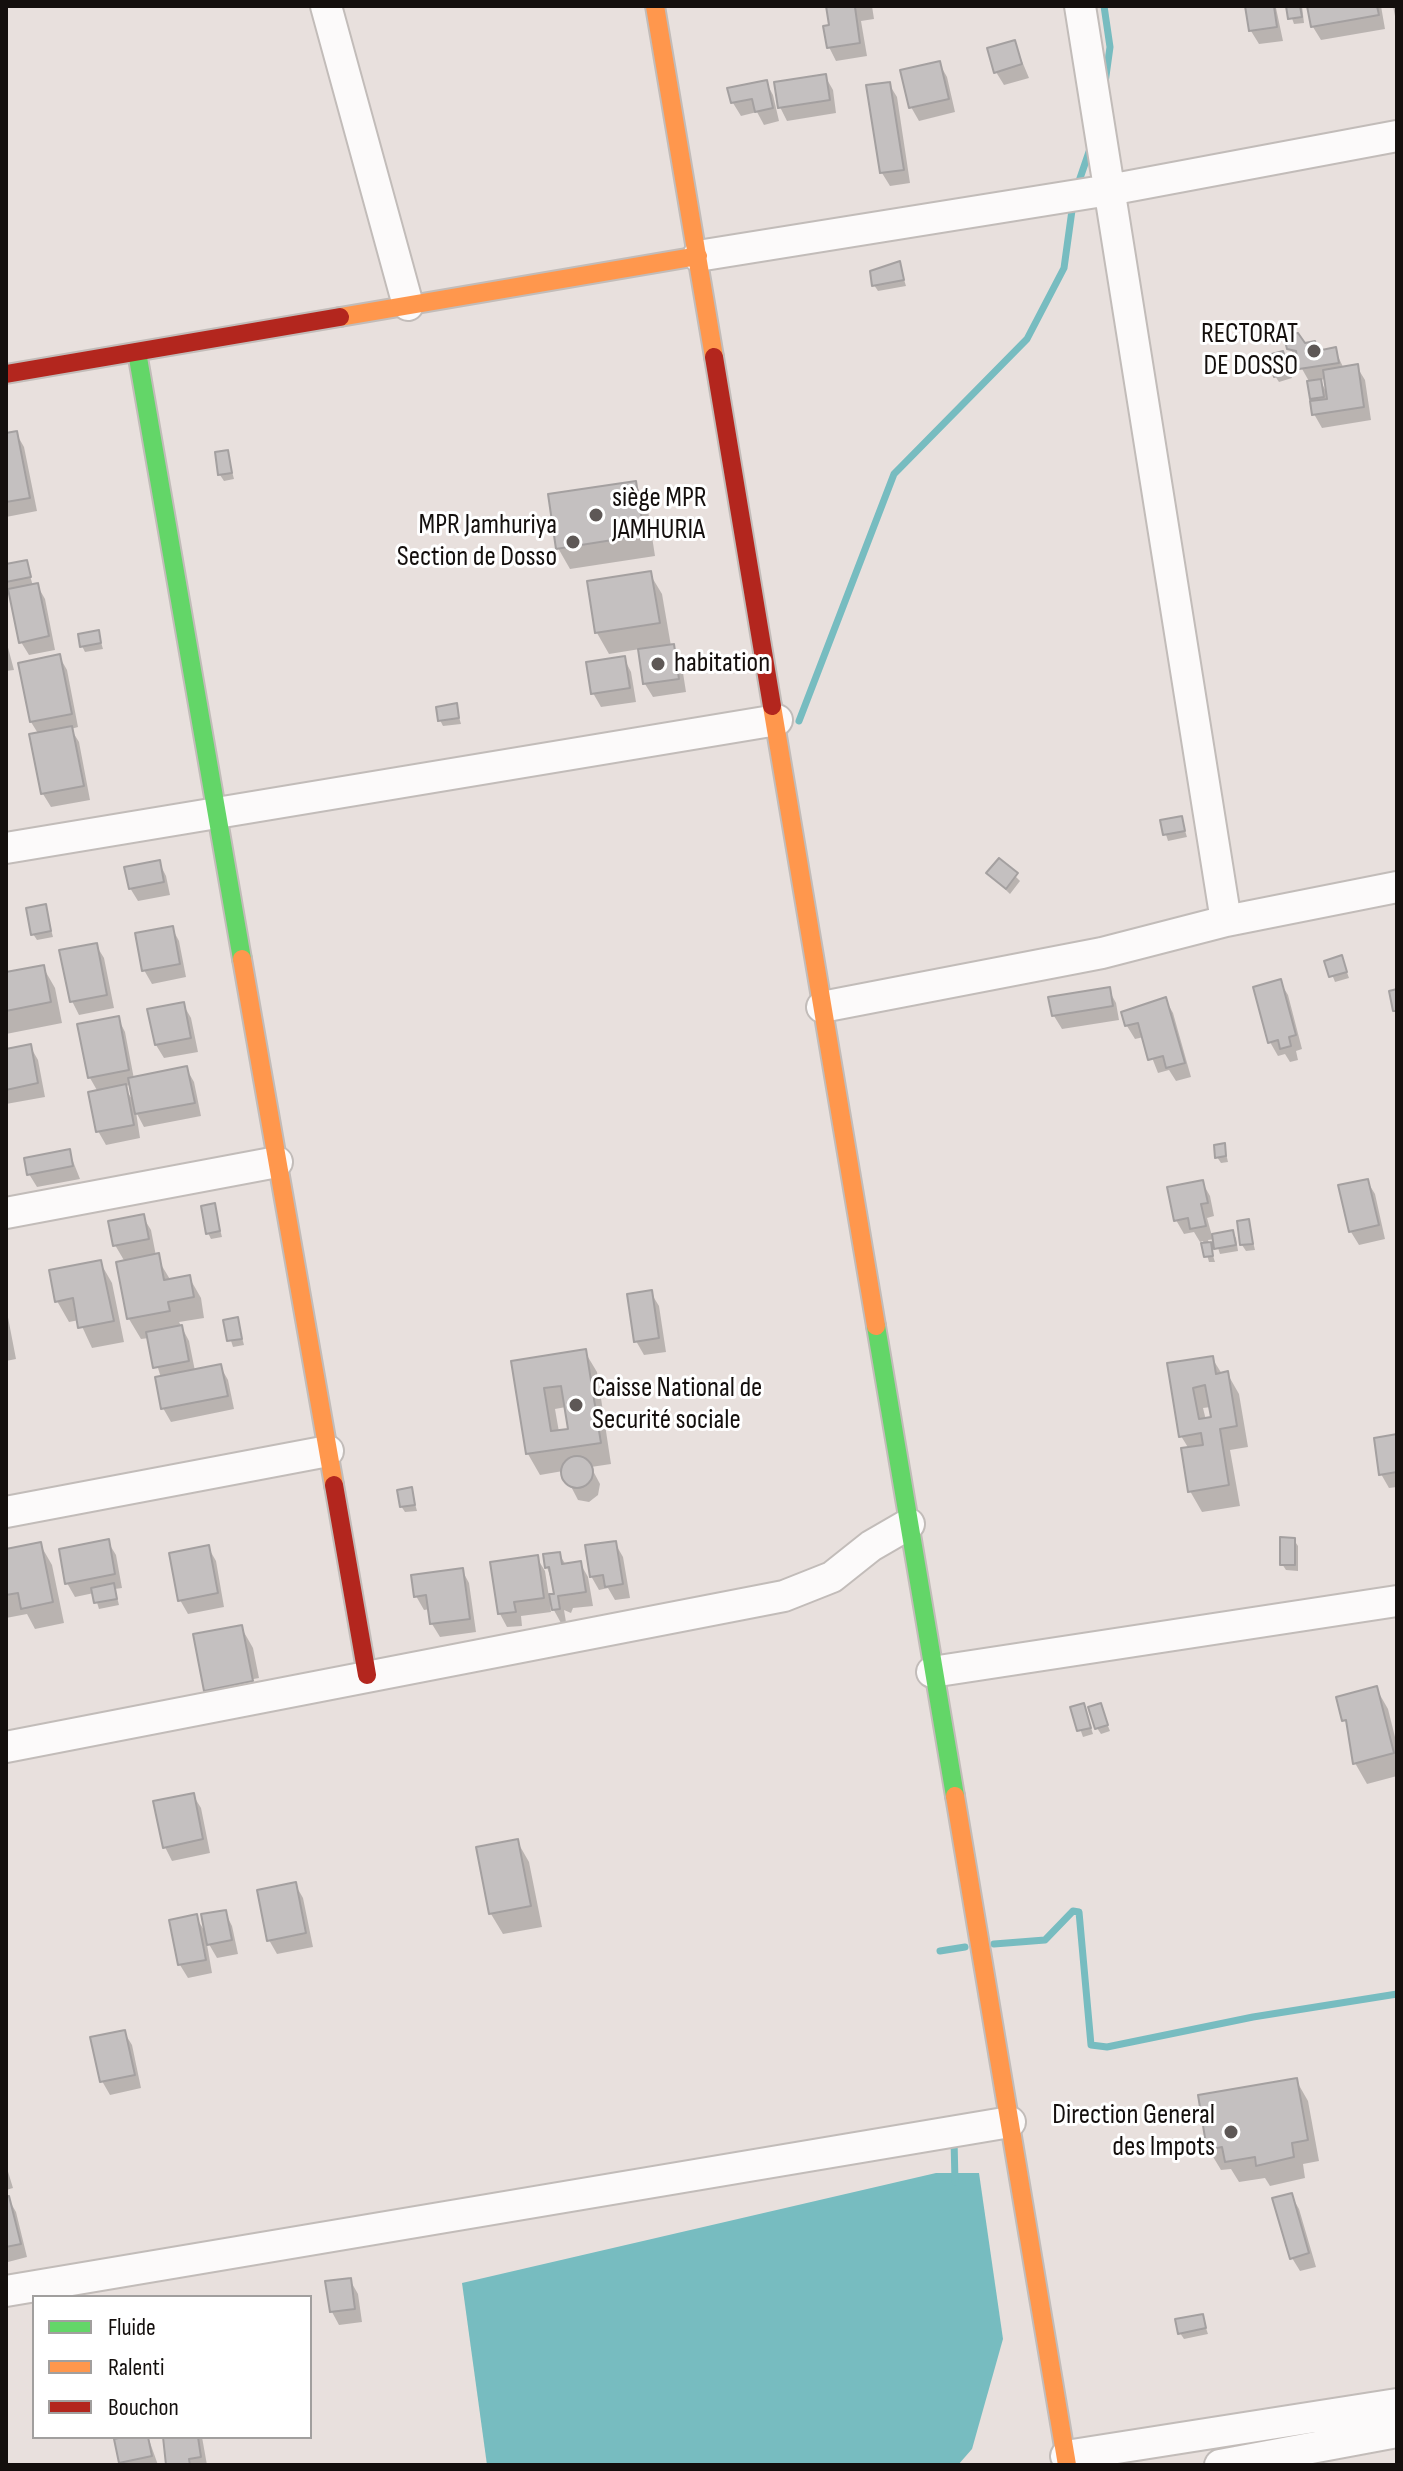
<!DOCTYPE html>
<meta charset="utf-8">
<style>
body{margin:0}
#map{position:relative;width:1403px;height:2471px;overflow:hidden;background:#e8e0dd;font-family:"Sofia Sans Condensed",sans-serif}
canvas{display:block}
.frame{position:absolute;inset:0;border:8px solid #140f0d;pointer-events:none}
.legend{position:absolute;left:32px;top:2295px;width:280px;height:144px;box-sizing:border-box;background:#fff;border:2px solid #a19f9e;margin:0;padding:10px 14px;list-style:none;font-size:24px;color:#140f0d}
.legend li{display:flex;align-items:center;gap:16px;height:40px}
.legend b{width:40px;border:2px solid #a19f9e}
</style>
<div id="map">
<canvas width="1403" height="2471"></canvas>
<div class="frame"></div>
<ul class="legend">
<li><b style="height:10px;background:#63d668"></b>Fluide</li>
<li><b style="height:10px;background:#ff974d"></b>Ralenti</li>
<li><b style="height:10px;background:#b3261e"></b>Bouchon</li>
</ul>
</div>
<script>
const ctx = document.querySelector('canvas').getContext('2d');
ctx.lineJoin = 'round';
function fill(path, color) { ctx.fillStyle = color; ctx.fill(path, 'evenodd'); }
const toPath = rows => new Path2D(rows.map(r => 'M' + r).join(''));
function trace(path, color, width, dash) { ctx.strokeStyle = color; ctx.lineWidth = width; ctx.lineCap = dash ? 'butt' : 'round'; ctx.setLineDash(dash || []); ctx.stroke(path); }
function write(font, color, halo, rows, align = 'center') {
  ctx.font = font + ' "Sofia Sans Condensed",sans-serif'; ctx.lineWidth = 6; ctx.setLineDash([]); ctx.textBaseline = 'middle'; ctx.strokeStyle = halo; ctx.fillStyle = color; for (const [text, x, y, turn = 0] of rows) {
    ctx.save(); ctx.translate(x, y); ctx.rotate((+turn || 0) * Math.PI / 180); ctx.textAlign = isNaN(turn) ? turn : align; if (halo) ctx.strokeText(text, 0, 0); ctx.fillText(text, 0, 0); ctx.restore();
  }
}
fill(toPath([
 [936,2173,979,2173,1003,2339,972,2449,958,2465,487,2465,462,2283]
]), '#77bcc0');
fill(toPath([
 [828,6,872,6,874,19,861,21,867,56,836,61,829,47],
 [1247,6,1302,6,1304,23,1294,24,1288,7,1276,8,1283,41,1259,44,1251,31],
 [1309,6,1381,6,1385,29,1321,40,1313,27],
 [1393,6,1397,6,1397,19,1395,16],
 [1014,42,1029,78,1004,85,996,72],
 [939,63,947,77,955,112,919,121,911,107],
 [825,76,833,90,836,113,787,121,780,107],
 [766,82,773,95,779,121,764,125,757,112,741,116,733,103],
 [889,84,897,97,910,183,890,186,882,173,869,87],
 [899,263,906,286,878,291,874,285],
 [1314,343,1319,352,1335,350,1344,369,1357,367,1365,380,1371,420,1322,428,1314,414,1310,383,1288,344],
 [1326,379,1328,395,1320,380],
 [1282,353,1292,378,1279,382,1275,376],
 [16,433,24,447,37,511,6,517,6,435],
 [227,452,234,479,224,481,220,475],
 [635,483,647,504,655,556,570,569,558,548],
 [26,562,33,586,37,585,45,599,55,650,29,655,21,642,10,588,6,589,6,566],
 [650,574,662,594,671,646,681,660,686,692,653,697,645,684,640,649,609,654,597,633,589,583],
 [98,632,103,649,85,652,82,646],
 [6,640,14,670,6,671],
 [59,656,67,670,78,727,71,729,79,742,90,800,51,807,43,794,31,736,39,735,31,722],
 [624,658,631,672,636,702,601,707,593,693],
 [456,706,461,724,443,726,440,720],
 [1181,818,1187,837,1168,841,1162,822],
 [999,860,1020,881,1010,894,988,873],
 [159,862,166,876,170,895,138,901,130,888],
 [45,906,53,937,37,940,33,934],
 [172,928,179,941,186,977,152,984,144,970],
 [96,945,104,958,114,1008,79,1015,72,1001],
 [1342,958,1349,978,1335,982,1327,962],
 [43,967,55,988,62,1023,6,1034,6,974],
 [1280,982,1288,995,1302,1049,1296,1051,1298,1060,1290,1062,1285,1054,1278,1056,1270,1042],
 [1109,990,1116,1003,1119,1020,1062,1029,1054,1016,1051,999],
 [1165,999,1173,1013,1191,1077,1176,1081,1169,1070,1158,1073,1144,1037,1135,1039,1127,1026,1139,1006],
 [183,1004,191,1018,198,1052,164,1058,156,1045,150,1011],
 [118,1018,125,1032,134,1079,186,1068,194,1082,201,1116,144,1127,136,1112,140,1138,106,1145,98,1131,98,1092,90,1078],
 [131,1085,133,1101,124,1086],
 [30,1046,38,1060,45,1097,6,1104,6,1051],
 [1224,1145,1228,1162,1221,1163,1217,1157],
 [69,1151,80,1179,37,1187,29,1174],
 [1367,1181,1375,1194,1385,1239,1359,1245,1351,1232,1341,1187],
 [1202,1182,1210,1196,1214,1216,1207,1218,1212,1236,1232,1232,1236,1238,1238,1251,1220,1254,1215,1239,1208,1240,1215,1262,1209,1262,1203,1241,1200,1242,1194,1232,1184,1234,1176,1220],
 [214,1205,222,1237,211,1239,208,1233],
 [143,1217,151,1230,156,1256,171,1281,189,1277,201,1298,204,1318,179,1322,189,1341,195,1371,220,1366,228,1380,234,1409,171,1422,163,1408,161,1378,149,1338,141,1339,129,1319,125,1262,115,1245],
 [1248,1221,1255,1250,1246,1251,1242,1245],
 [100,1262,112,1283,124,1342,92,1348,79,1320,69,1322,57,1301],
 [651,1293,659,1306,666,1352,644,1355,636,1341],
 [6,1307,16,1359,6,1361],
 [237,1319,244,1345,233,1347,225,1322],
 [585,1352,597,1372,611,1464,591,1467,600,1484,598,1495,589,1502,578,1500,563,1471,540,1475,528,1454,514,1362],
 [566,1407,570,1430,559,1432,555,1409],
 [1212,1358,1222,1374,1227,1373,1239,1394,1248,1447,1230,1450,1240,1506,1202,1512,1190,1491,1189,1449,1181,1436,1169,1365],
 [1211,1407,1214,1418,1206,1420,1203,1408],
 [1397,1437,1397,1487,1389,1488,1381,1474],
 [411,1489,417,1511,405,1512,401,1506],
 [1294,1540,1298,1546,1298,1571,1286,1570,1282,1564],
 [108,1542,116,1555,122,1588,115,1589,119,1605,99,1609,94,1593,75,1597,67,1583],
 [615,1543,623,1557,630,1598,615,1600,608,1588,599,1590,591,1576],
 [40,1544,52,1565,64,1623,35,1629,27,1614,6,1618,6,1551],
 [208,1547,216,1561,224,1607,188,1614,180,1600],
 [559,1554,566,1565,580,1563,588,1577,593,1606,573,1608,571,1613,564,1610,566,1622,561,1623,550,1603,551,1612,521,1616,522,1626,507,1627,500,1614,537,1558,545,1571,549,1597,556,1595,547,1567],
 [462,1570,469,1583,476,1632,440,1637,432,1624,430,1609,424,1610,416,1596],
 [241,1627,253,1648,259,1678,211,1687,211,1692,260,1682,264,1702,218,1711,206,1690],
 [1376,1688,1388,1709,1397,1745,1397,1776,1367,1784,1355,1763],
 [1100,1706,1110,1731,1101,1734,1097,1728],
 [1073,1709,1086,1712,1093,1734,1083,1737],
 [193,1795,201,1808,210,1853,172,1861,165,1847],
 [517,1841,529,1862,542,1927,503,1934,491,1914,478,1848],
 [295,1884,303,1898,313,1947,277,1954,269,1940],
 [225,1912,232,1926,238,1954,217,1958,206,1939,212,1973,188,1978,180,1965,196,1917,207,1935],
 [124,2032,132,2045,141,2088,110,2095,102,2081],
 [1296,2080,1308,2101,1319,2161,1303,2164,1305,2178,1270,2186,1265,2178,1239,2182,1231,2169,1221,2170,1209,2150],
 [6,2165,13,2188,6,2190],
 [1291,2195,1299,2209,1316,2267,1300,2271,1292,2258],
 [8,2198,16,2212,27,2257,8,2262],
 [350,2280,358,2294,362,2322,339,2325,332,2312],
 [1202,2316,1208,2334,1184,2339,1180,2333],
 [133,2437,148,2437,158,2465,122,2465],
 [165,2437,202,2437,207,2465,168,2465]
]), '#0003');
trace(toPath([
 [1104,6,1110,47,1105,83],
 [1077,187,1091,146],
 [799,721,894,474,1027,339,1064,268,1073,203],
 [994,1944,1045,1940,1073,1911,1079,1912,1091,2045,1107,2047,1253,2017,1397,1994],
 [940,1951,965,1947],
 [954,2139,955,2182]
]), '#77bcc0', 7);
const building = toPath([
 [826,6,864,6,855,7,860,43,827,48,823,26,829,25,826,6],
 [1245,6,1274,6,1277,27,1249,31,1245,6],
 [1286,6,1300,6,1302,17,1288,19,1286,6],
 [1307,6,1377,6,1379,15,1311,27,1307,6],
 [1015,40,1022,64,994,73,987,48,1015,40],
 [940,61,949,99,909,108,900,70,940,61],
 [826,74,830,100,778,108,774,82,826,74],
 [767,80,773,108,755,112,752,99,731,103,727,88,767,80],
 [890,82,904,170,880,173,866,85,890,82],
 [900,261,904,280,872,286,870,271,900,261],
 [1298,333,1305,343,1315,341,1317,351,1336,347,1339,363,1299,369,1296,351,1287,349,1285,341,1289,334,1298,333],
 [1283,351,1290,372,1274,377,1268,355,1283,351],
 [1358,364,1364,407,1312,415,1310,401,1327,399,1323,370,1358,364],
 [1321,379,1324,397,1310,399,1307,381,1321,379],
 [17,431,30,498,6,502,6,433,17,431],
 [228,450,232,473,218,475,215,452,228,450],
 [636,481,644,535,556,549,548,494,636,481],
 [27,560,31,577,6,582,6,564,27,560],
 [651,571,660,623,595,633,587,581,651,571],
 [38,583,49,636,19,643,8,589,38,583],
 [99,630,101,643,80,647,78,634,99,630],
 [674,644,679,679,643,684,638,649,674,644],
 [60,654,72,714,30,722,18,663,60,654],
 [625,656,630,688,591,694,586,662,625,656],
 [457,703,459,718,438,721,436,707,457,703],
 [72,726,84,786,41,794,29,734,72,726],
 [1182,816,1185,831,1163,835,1160,820,1182,816],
 [999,858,1018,873,1006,889,986,873,999,858],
 [160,860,164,882,129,889,124,867,160,860],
 [46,904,51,931,31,935,26,908,46,904],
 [173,926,180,964,142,971,135,933,173,926],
 [97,943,107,995,70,1002,59,950,97,943],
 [1342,955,1347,972,1329,977,1324,961,1342,955],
 [44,965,51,1002,6,1011,6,972,44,965],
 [1281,979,1296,1035,1289,1037,1291,1046,1280,1049,1278,1040,1268,1043,1253,987,1281,979],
 [1110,987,1113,1006,1052,1016,1048,997,1110,987],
 [1397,989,1397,1011,1393,1011,1389,991,1397,989],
 [1166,997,1185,1063,1166,1068,1163,1056,1148,1060,1138,1023,1125,1026,1121,1012,1166,997],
 [184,1002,191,1038,155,1045,147,1009,184,1002],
 [119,1016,129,1070,88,1078,77,1024,119,1016],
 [31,1044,38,1083,6,1090,6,1049,31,1044],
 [187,1066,195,1103,135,1114,128,1078,187,1066],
 [126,1084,134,1125,96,1132,88,1092,126,1084],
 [1225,1143,1226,1156,1215,1158,1214,1145,1225,1143],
 [70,1149,73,1166,27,1175,24,1158,70,1149],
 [1368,1179,1379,1225,1349,1232,1338,1185,1368,1179],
 [1203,1180,1208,1203,1201,1204,1206,1226,1190,1229,1188,1218,1174,1221,1167,1187,1203,1180],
 [215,1203,220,1231,206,1234,201,1206,215,1203],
 [144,1214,149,1239,113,1246,108,1221,144,1214],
 [1249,1219,1253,1244,1240,1245,1237,1221,1249,1219],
 [1233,1230,1236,1245,1214,1249,1212,1234,1233,1230],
 [1211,1242,1213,1256,1204,1257,1201,1243,1211,1242],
 [159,1253,164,1280,190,1275,194,1297,168,1302,170,1311,127,1319,116,1262,159,1253],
 [101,1260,114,1321,78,1328,73,1298,55,1302,49,1270,101,1260],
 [652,1290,659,1338,634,1342,627,1294,652,1290],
 [238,1317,242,1339,227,1341,223,1320,238,1317],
 [182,1325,189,1361,153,1368,146,1332,182,1325],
 [586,1349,601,1443,526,1454,511,1361,586,1349],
 [561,1386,568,1429,551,1431,544,1388,561,1386],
 [1213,1356,1216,1374,1228,1371,1237,1426,1220,1429,1229,1485,1188,1492,1181,1448,1203,1445,1201,1433,1179,1437,1167,1363,1213,1356],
 [1205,1385,1211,1417,1199,1419,1193,1388,1205,1385],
 [221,1364,228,1396,161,1409,155,1377,221,1364],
 [1397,1434,1397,1472,1379,1475,1374,1438,1397,1434],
 '561 1472a16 16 0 1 1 32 0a16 16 0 1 1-32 0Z',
 [412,1487,415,1505,400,1507,397,1490,412,1487],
 [1280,1537,1295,1538,1295,1565,1280,1565,1280,1537],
 [109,1539,115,1574,65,1584,59,1549,109,1539],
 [616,1541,623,1584,605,1587,603,1575,590,1577,585,1545,616,1541],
 [41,1542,53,1602,21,1609,18,1593,6,1595,6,1549,41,1542],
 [209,1545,218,1593,178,1601,169,1553,209,1545],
 [560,1552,562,1564,581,1561,586,1592,558,1596,560,1609,552,1610,549,1594,554,1594,549,1567,545,1568,543,1554,560,1552],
 [538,1555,544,1598,514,1602,516,1612,498,1614,490,1562,538,1555],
 [463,1568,470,1619,430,1624,426,1595,414,1597,411,1575,463,1568],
 [114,1583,117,1599,94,1603,91,1588,114,1583],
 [242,1625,253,1681,204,1691,193,1634,242,1625],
 [1377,1686,1394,1753,1353,1764,1346,1720,1342,1721,1336,1697,1377,1686],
 [1084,1703,1091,1728,1077,1731,1070,1707,1084,1703],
 [1101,1703,1108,1725,1095,1729,1088,1707,1101,1703],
 [194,1793,203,1839,163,1848,153,1801,194,1793],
 [518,1839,531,1906,489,1914,476,1847,518,1839],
 [296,1882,306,1933,267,1941,257,1890,296,1882],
 [226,1910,232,1940,207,1945,201,1914,226,1910],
 [197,1914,206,1960,178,1965,169,1920,197,1914],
 [125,2030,135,2075,100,2082,90,2037,125,2030],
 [1297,2078,1308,2140,1292,2143,1294,2157,1256,2166,1255,2157,1225,2162,1222,2147,1207,2150,1198,2095,1297,2078],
 [1292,2193,1309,2253,1290,2259,1272,2198,1292,2193],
 [9,2196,21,2244,6,2247,6,2197,9,2196],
 [351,2278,355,2309,330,2312,325,2281,351,2278],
 [1203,2314,1206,2328,1178,2334,1175,2319,1203,2314],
 [123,2437,148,2437,152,2456,119,2463,114,2439,123,2437],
 [163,2437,198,2437,201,2457,189,2459,190,2465,166,2465,163,2437]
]);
fill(building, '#c4c0c0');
trace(building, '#a4a0a0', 2);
const street = toPath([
 [326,6,408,305],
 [1080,6,1226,921],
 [698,256,1109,190,1397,136],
 [6,848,777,720],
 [822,1007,1102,953,1226,921,1397,887],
 [6,1213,277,1162],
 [6,1512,328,1451],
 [932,1672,1397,1601],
 [6,1747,784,1596,832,1577,871,1546,909,1524],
 [6,2291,1010,2122],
 [1066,2456,1397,2404],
 [1220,2465,1397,2432]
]);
const fast = toPath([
 [137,352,242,959],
 [876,1326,955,1796]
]);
const slow = toPath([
 [655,6,714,357],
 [340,317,698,256],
 [772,706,876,1326],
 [242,959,334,1485],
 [955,1796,1067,2465]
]);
const jam = toPath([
 [714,357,772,706],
 [6,374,340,317],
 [334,1485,367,1675]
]);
trace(street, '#c2bcb9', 34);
trace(fast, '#c2bcb9', 22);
trace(slow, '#c2bcb9', 22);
trace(jam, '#c2bcb9', 22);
trace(street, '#fcfafa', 30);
trace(fast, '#63d668', 18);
trace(slow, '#ff974d', 18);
trace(jam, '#b3261e', 18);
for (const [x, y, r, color] of [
 [1314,351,8,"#5e5856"],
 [596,515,8,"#5e5856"],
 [573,542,8,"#5e5856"],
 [658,664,8,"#5e5856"],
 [576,1405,8,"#5e5856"],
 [1231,2132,8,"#5e5856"]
]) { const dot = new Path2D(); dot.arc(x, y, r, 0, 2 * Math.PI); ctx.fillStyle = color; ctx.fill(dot); trace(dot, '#fff', 3); }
write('28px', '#140f0d', '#fff', [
 ["RECTORAT",1298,335],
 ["DE DOSSO",1298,367],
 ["siège MPR",612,499,"left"],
 ["JAMHURIA",612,531,"left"],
 ["MPR Jamhuriya",557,526],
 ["Section de Dosso",557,558],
 ["habitation",674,664,"left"],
 ["Caisse National de",592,1389,"left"],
 ["Securité sociale",592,1421,"left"],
 ["Direction General",1215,2116],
 ["des Impots",1215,2148]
], 'right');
</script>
